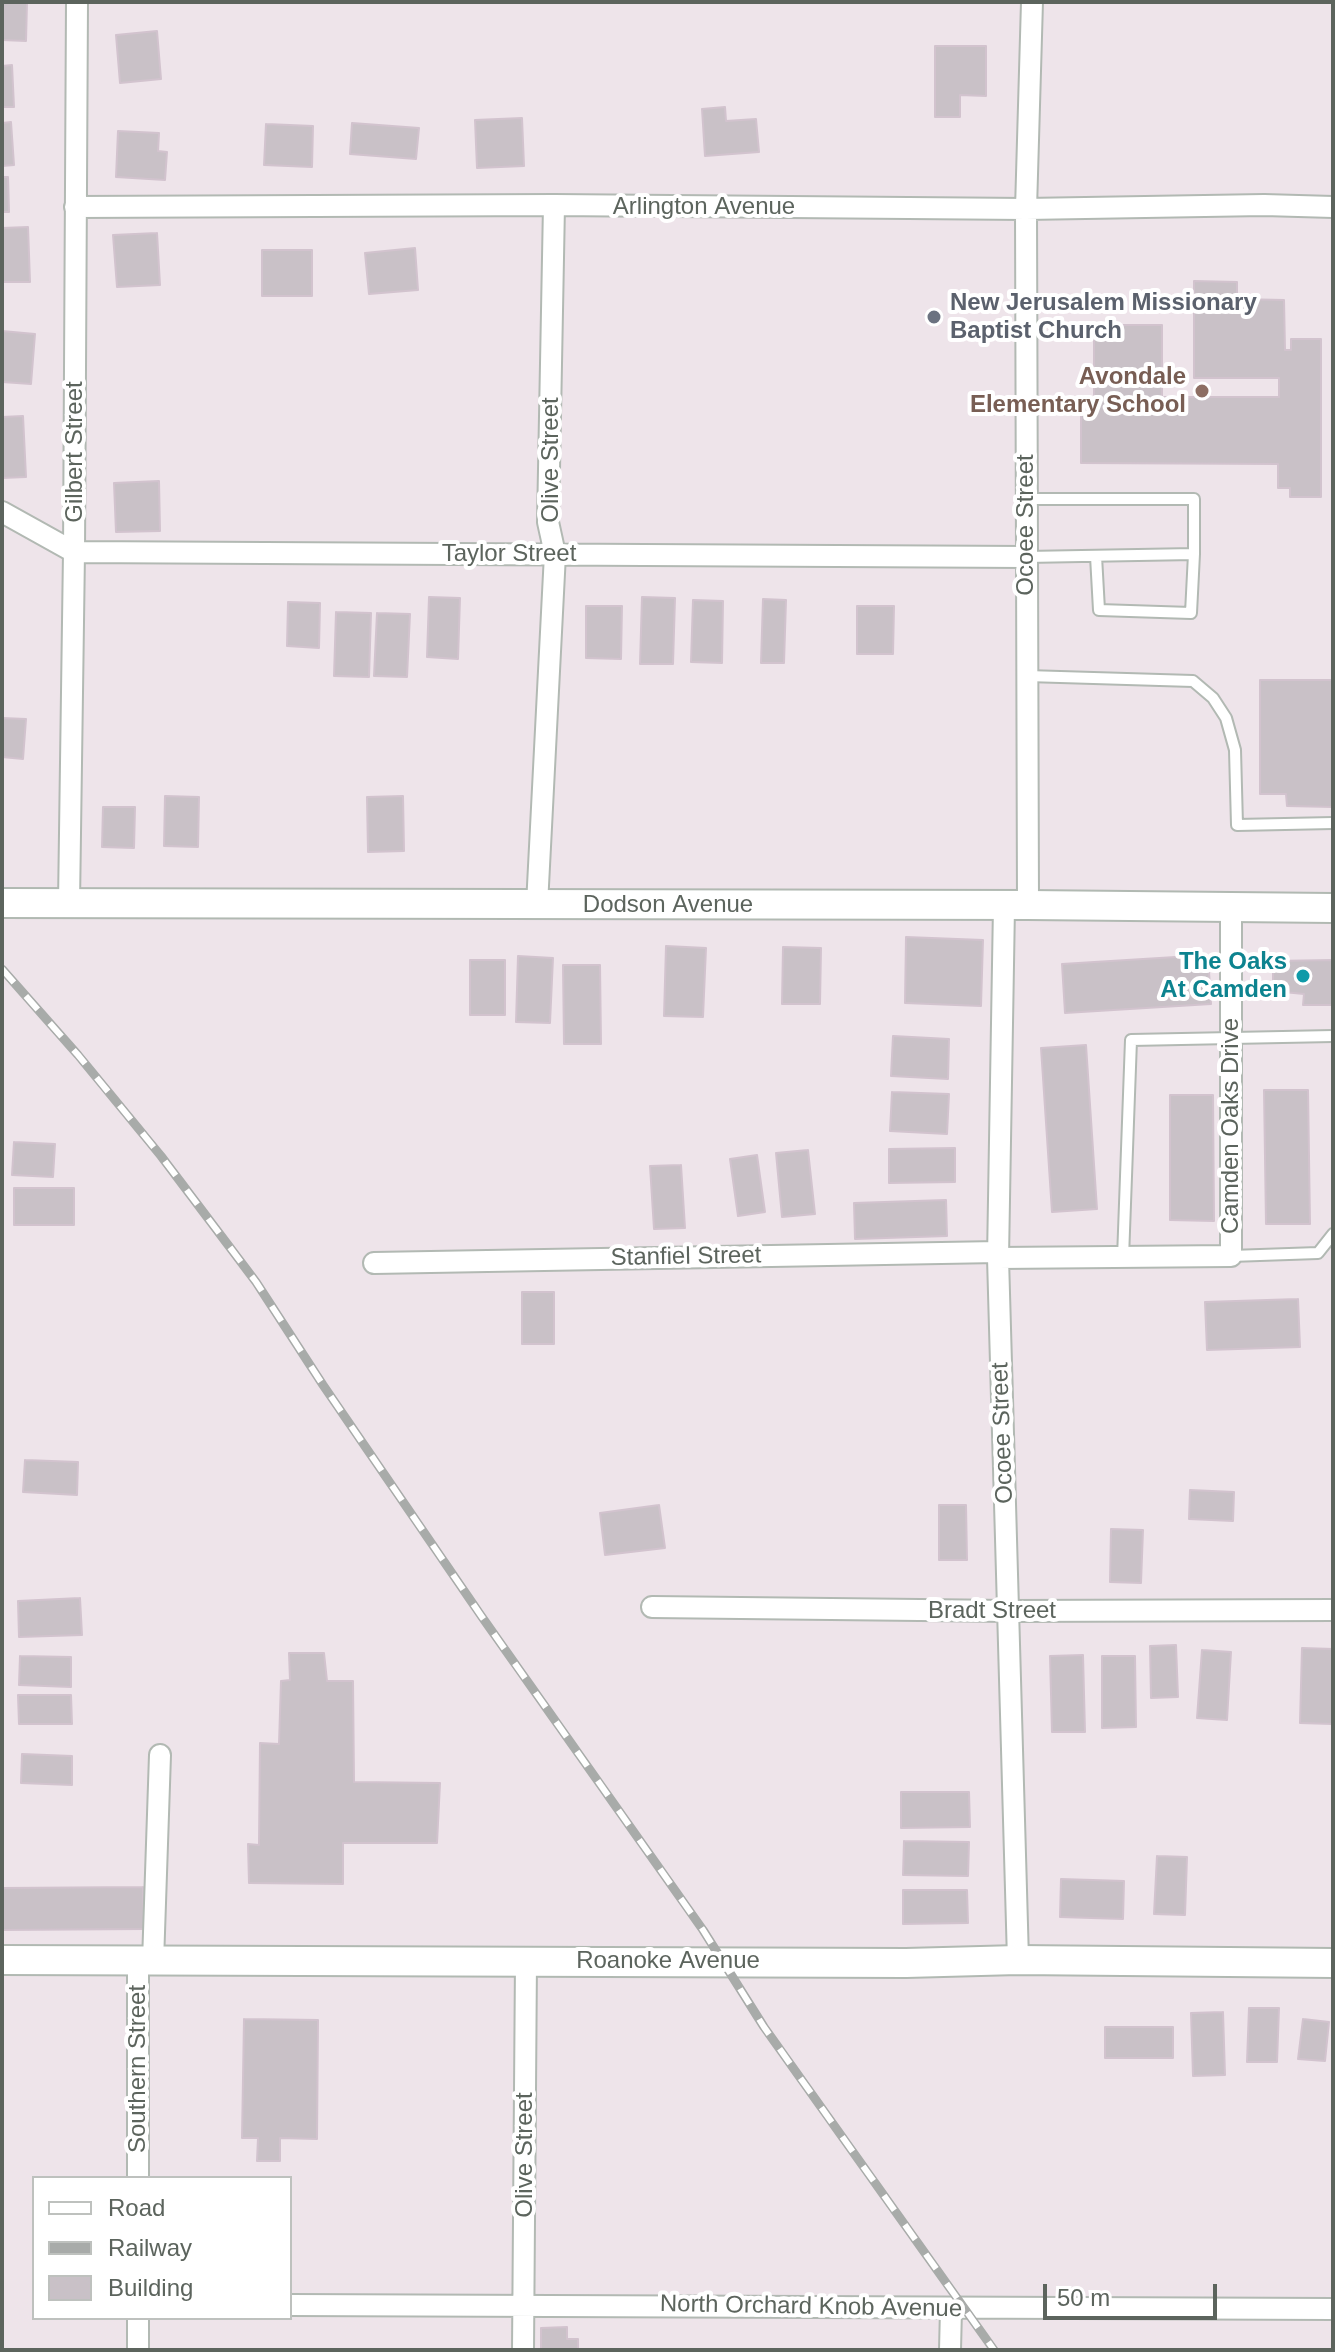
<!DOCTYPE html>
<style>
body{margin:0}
#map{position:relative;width:1335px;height:2352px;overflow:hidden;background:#eee4ea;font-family:Arial,sans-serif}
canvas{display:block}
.frame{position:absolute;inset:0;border:4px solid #5c645d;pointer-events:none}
.legend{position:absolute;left:32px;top:2176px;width:260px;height:144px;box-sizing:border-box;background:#fff;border:2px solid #bec1be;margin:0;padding:10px 14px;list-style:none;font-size:24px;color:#5c645d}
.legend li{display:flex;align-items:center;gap:16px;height:40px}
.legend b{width:40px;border:2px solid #bec1be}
.scale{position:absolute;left:1043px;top:2284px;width:174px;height:36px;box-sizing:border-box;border:4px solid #5c645d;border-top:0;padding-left:10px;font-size:24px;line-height:28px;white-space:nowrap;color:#5c645d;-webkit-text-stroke:6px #fff;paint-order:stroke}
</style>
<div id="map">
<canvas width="1335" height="2352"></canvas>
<div class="frame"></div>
<ul class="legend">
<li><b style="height:10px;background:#fff"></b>Road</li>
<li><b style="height:10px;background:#a8aba9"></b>Railway</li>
<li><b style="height:22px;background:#c9c1c7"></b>Building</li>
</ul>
<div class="scale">50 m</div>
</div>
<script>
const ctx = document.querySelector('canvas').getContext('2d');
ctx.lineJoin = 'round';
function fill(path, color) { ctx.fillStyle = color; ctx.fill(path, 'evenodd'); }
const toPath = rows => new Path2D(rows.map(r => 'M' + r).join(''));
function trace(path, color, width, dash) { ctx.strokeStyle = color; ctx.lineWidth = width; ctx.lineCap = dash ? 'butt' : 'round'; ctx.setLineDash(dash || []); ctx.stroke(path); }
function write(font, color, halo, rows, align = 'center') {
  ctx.font = font + ' Arial,sans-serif'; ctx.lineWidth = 8; ctx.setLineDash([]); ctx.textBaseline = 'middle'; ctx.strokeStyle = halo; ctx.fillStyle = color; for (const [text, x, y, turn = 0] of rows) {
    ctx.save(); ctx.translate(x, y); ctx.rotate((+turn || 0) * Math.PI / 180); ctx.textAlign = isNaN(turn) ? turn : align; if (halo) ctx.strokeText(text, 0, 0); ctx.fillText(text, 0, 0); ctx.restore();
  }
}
const building = toPath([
 [2,2,27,2,26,41,2,40,2,2],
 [157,31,161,79,120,83,116,35,157,31],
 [935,46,986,46,986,96,960,95,960,117,935,117,935,46],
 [12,65,14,107,2,107,2,66,12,65],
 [725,107,726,121,756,119,759,152,705,156,702,109,725,107],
 [522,118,524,166,477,168,475,120,522,118],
 [11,122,14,165,2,166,2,123,11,122],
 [352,123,419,128,416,159,350,154,352,123],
 [266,124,313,126,312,167,264,165,266,124],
 [118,131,159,133,158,151,167,152,165,180,116,177,118,131],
 [2,177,8,177,9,212,2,212,2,177],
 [28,227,30,282,2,282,2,228,28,227],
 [157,233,160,285,117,287,113,235,157,233],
 [415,248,418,290,369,294,365,253,415,248],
 [262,250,312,250,312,296,262,296,262,250],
 [1194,281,1237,282,1237,299,1284,300,1285,350,1291,350,1291,339,1321,339,1321,497,1290,497,1290,488,1278,488,1278,464,1081,463,1081,397,1094,397,1094,325,1162,325,1162,397,1279,397,1279,378,1194,378,1194,281],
 [2,331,35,334,31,384,2,382,2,331],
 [23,416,26,477,2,478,2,417,23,416],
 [159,481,160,531,116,532,114,483,159,481],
 [429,597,460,598,458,659,427,657,429,597],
 [642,597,675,598,673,664,640,664,642,597],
 [763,599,786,600,784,663,761,663,763,599],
 [693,600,723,601,722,663,691,662,693,600],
 [288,602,320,603,319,648,287,646,288,602],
 [586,606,622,606,621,659,586,658,586,606],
 [857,606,894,606,893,654,857,654,857,606],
 [336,612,371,613,369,677,334,676,336,612],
 [377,613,410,614,407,677,374,676,377,613],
 [1260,680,1333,680,1333,807,1287,806,1286,794,1260,794,1260,680],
 [2,718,26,719,23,759,2,757,2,718],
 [165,796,199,797,198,847,164,846,165,796],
 [403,796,404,851,368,852,367,797,403,796],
 [103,807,135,807,134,848,102,847,103,807],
 [906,937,983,940,981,1006,905,1003,906,937],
 [666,946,706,948,703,1017,664,1016,666,946],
 [783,947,821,948,820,1004,782,1004,783,947],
 [1208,955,1211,1004,1065,1013,1062,964,1208,955],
 [518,956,553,958,550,1023,516,1022,518,956],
 [470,960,505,960,505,1015,470,1015,470,960],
 [1333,960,1333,1005,1303,1005,1304,994,1273,991,1273,961,1333,960],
 [563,965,600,965,601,1044,564,1044,563,965],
 [893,1036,949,1039,948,1079,891,1076,893,1036],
 [1086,1045,1097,1209,1052,1212,1041,1048,1086,1045],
 [1264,1090,1308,1090,1310,1224,1266,1224,1264,1090],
 [892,1092,949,1094,947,1134,890,1131,892,1092],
 [1170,1095,1213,1095,1214,1221,1170,1220,1170,1095],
 [14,1142,55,1144,53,1177,12,1175,14,1142],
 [955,1148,955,1182,889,1183,889,1149,955,1148],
 [808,1150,815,1214,782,1217,776,1153,808,1150],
 [757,1155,765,1212,738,1216,730,1159,757,1155],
 [681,1165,685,1228,654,1229,650,1166,681,1165],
 [14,1188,74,1188,74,1225,14,1225,14,1188],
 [946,1200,947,1236,855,1239,854,1203,946,1200],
 [522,1292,554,1292,554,1344,522,1344,522,1292],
 [1298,1299,1300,1347,1207,1350,1205,1302,1298,1299],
 [25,1460,78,1462,77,1495,23,1492,25,1460],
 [1190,1490,1234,1492,1233,1521,1189,1519,1190,1490],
 [659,1505,665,1548,605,1555,600,1513,659,1505],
 [939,1505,966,1505,967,1560,939,1560,939,1505],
 [1111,1529,1143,1530,1141,1583,1110,1582,1111,1529],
 [80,1598,82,1635,19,1637,18,1601,80,1598],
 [1176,1645,1178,1697,1151,1698,1150,1646,1176,1645],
 [1302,1648,1333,1649,1332,1724,1300,1723,1302,1648],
 [1202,1650,1231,1652,1227,1720,1197,1718,1202,1650],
 [289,1653,324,1653,327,1681,353,1681,354,1782,440,1783,437,1843,343,1843,343,1884,249,1883,248,1844,259,1845,260,1743,279,1744,281,1681,290,1680,289,1653],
 [1083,1655,1085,1732,1052,1732,1050,1656,1083,1655],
 [20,1656,71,1657,71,1687,19,1685,20,1656],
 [1102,1656,1135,1656,1136,1727,1102,1728,1102,1656],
 [18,1695,71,1695,72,1724,19,1724,18,1695],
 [22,1754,72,1756,72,1785,21,1783,22,1754],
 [901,1792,969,1792,970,1827,901,1828,901,1792],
 [904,1841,969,1842,968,1876,903,1875,904,1841],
 [1157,1856,1187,1857,1185,1915,1154,1914,1157,1856],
 [1061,1879,1124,1881,1123,1919,1060,1917,1061,1879],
 [143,1887,144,1929,2,1930,2,1888,143,1887],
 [903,1890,967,1890,968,1923,903,1924,903,1890],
 [1249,2008,1279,2008,1277,2062,1247,2062,1249,2008],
 [1223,2012,1225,2075,1193,2076,1191,2013,1223,2012],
 [244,2019,318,2020,317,2139,280,2138,280,2161,257,2161,258,2138,242,2138,244,2019],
 [1303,2019,1329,2022,1325,2061,1298,2059,1303,2019],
 [1105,2027,1173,2027,1173,2058,1105,2058,1105,2027],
 [567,2327,567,2339,578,2339,578,2350,541,2350,541,2328,567,2327]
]);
fill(building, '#c9c1c7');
trace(building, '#d2c3ce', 2);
const lane = toPath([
 [1096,556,1099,610,1191,613,1194,554],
 [1026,557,1194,554,1194,499,1026,499],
 [1027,676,1193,681,1213,698,1226,718,1235,750,1237,825,1333,823],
 [1231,1256,1318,1253,1333,1234],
 [1123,1258,1131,1040,1333,1036]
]);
const street = toPath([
 [75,207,554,205,1026,209,1264,205,1333,207],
 [2,512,74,552,1026,557],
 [69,903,74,552,77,2],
 [537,905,555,554,548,522,554,205],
 [1028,905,1026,209,1032,2],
 [1004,906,998,1258,1018,1960],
 [998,1258,1231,1256,1231,907],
 [374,1263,998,1252],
 [652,1607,1009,1611,1333,1610],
 [138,1961,138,2178],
 [153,1962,160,1755],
 [290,2305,1333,2309],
 [138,2350,138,2318],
 [523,2350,526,1960],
 [950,2350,951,2309]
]);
const secondary = toPath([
 [2,903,1028,905,1333,908],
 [2,1960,906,1963,1018,1960,1333,1963]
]);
trace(lane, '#b2b9b3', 14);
trace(street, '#b2b9b3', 24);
trace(secondary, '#b1b9b2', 32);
trace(lane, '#fff', 10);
trace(street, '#fff', 20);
trace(secondary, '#fff', 28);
const rail = toPath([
 [2,969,78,1055,161,1156,256,1282,323,1385,482,1617,703,1930,764,2027,994,2350]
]);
trace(rail, '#a8aba9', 9);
trace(rail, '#fff', 6, [18]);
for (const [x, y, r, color] of [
 [934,317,8,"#6b7280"],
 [1202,391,8,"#8d6e63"],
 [1303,976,8,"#0f9aa8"]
]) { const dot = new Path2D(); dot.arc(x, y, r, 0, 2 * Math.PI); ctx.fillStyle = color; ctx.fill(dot); trace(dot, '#fff', 3); }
write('24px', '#5c645d', '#fff', [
 ["Arlington Avenue",704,207],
 ["Gilbert Street",75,452,-90],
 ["Olive Street",551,460,-90],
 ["Ocoee Street",1026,525,-90],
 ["Taylor Street",509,554],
 ["Dodson Avenue",668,905],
 ["Camden Oaks Drive",1231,1126,-90],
 ["Stanfiel Street",686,1257,-1],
 ["Ocoee Street",1003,1433,-92],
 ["Bradt Street",992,1611],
 ["Roanoke Avenue",668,1961],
 ["Southern Street",138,2069,-90],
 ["Olive Street",525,2155,-90],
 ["North Orchard Knob Avenue",811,2307,1]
]);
write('bold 24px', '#5b616d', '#fff', [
 ["New Jerusalem Missionary",950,303],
 ["Baptist Church",950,331]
], 'left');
write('bold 24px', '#785e54', '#fff', [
 ["Avondale",1186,377],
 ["Elementary School",1186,405]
], 'right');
write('bold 24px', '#0d838f', '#fff', [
 ["The Oaks",1287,962],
 ["At Camden",1287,990]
], 'right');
</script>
